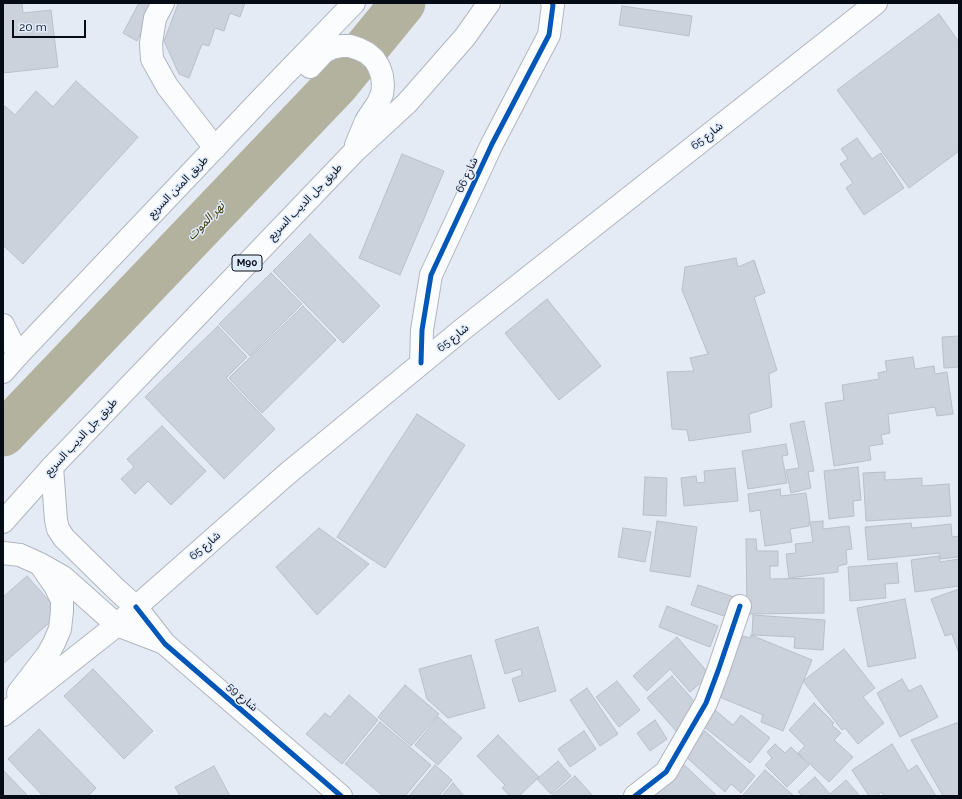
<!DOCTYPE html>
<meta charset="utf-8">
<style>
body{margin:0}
#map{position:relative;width:962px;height:799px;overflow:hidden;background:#e5ebf5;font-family:Raleway,sans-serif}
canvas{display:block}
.frame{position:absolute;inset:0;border:4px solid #060c15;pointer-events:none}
.scale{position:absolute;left:12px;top:20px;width:74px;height:18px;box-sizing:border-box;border:2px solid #060c15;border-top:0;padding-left:5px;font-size:12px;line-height:14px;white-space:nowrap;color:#060c15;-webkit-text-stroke:3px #dfeafb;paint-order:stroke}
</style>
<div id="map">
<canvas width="962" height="799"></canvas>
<div class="frame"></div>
<div class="scale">20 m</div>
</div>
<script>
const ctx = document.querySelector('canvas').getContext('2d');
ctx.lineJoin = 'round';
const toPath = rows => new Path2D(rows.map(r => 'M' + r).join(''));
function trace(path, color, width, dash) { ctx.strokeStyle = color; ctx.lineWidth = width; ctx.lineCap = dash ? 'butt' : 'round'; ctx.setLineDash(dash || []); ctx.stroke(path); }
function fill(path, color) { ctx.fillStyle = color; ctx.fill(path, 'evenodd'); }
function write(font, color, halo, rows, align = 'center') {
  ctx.font = font + ' Raleway,"Noto Sans Arabic",sans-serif'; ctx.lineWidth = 3; ctx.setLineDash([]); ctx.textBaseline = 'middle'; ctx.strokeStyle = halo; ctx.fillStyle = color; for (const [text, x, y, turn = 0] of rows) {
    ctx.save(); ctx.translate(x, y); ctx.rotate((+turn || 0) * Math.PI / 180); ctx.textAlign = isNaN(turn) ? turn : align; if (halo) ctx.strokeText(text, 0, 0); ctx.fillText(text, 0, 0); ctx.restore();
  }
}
trace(toPath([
 [3,434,336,85,403,3]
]), '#b3b29f', 45);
const building = toPath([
 [3,3,22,3,23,13,51,10,58,67,3,73,3,3],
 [139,3,156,3,137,41,123,33,139,3],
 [179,3,245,3,240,17,230,13,224,31,215,28,209,46,202,44,189,78,179,74,164,41,178,4,179,3],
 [622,6,692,16,689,36,619,25,622,6],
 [939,14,959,42,959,151,909,188,837,90,939,14],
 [76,81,138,137,23,264,3,245,3,108,5,106,15,115,36,91,53,107,76,81],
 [857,138,872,159,881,153,904,188,864,215,846,188,853,183,840,164,848,159,841,149,857,138],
 [402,154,444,171,400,275,359,258,402,154],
 [310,234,380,306,343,343,273,271,310,234],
 [736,258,738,267,754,260,765,293,754,297,777,370,769,374,772,407,749,414,751,432,689,441,687,430,672,429,667,372,694,371,690,358,708,354,682,290,685,267,736,258],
 [271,273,302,304,250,356,219,324,271,273],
 [547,299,601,366,559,400,505,333,547,299],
 [303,306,336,340,262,413,229,378,303,306],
 [218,326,247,357,226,378,275,429,224,479,145,397,218,326],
 [959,336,959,367,944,368,942,337,959,336],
 [913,357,915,369,934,366,935,374,947,372,953,414,937,416,935,407,888,414,890,433,881,435,883,444,869,446,871,460,834,466,825,403,844,400,842,385,879,379,878,373,887,371,885,361,913,357],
 [417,414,465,445,385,568,337,537,417,414],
 [804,421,814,471,808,472,811,488,791,493,786,470,799,468,790,424,804,421],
 [162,426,206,471,171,505,148,481,135,494,121,479,134,467,127,459,162,426],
 [786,444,788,455,782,456,787,483,748,489,742,451,786,444],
 [858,467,861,500,853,501,854,516,829,519,824,471,858,467],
 [735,468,738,501,684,506,681,478,696,476,697,483,705,482,704,471,735,468],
 [885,472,885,480,922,478,922,486,949,484,951,516,866,521,863,473,885,472],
 [645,477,667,478,666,516,643,515,645,477],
 [780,489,781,496,806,493,810,521,809,522,809,526,790,529,792,542,765,546,760,510,750,512,748,494,780,489],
 [657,521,697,527,690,577,650,571,657,521],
 [823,521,823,529,849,526,852,549,846,550,847,564,838,566,838,572,789,578,786,554,796,553,795,544,813,542,810,522,823,521],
 [911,523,912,528,951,524,952,537,959,536,959,557,940,559,940,553,868,560,865,527,911,523],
 [319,528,369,564,317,615,276,567,319,528],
 [623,528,651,532,645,562,618,557,623,528],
 [746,539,756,539,757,551,778,551,778,566,770,566,770,579,824,578,824,613,747,614,746,539],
 [939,556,940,562,959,559,959,586,915,592,911,560,939,556],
 [897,563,899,583,885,584,886,598,850,601,848,567,897,563],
 [27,576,60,613,3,664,3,597,27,576],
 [698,585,734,597,727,617,691,605,698,585],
 [959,589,959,654,952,634,945,636,931,599,959,589],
 [905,599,916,658,868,667,857,608,905,599],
 [667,606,718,626,710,647,659,627,667,606],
 [753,615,825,620,823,650,794,648,795,637,752,635,753,615],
 [538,627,556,691,519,702,512,679,522,675,521,669,505,674,495,640,538,627],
 [751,635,812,660,783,731,761,722,763,715,712,694,731,664,743,636,750,638,751,635],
 [677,637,710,675,690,692,670,669,647,691,633,676,677,637],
 [844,649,875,688,863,697,884,723,858,744,845,728,842,730,803,681,844,649],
 [471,655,485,708,448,718,427,699,419,669,471,655],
 [93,669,153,731,124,759,64,696,93,669],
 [672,676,701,709,676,731,647,698,672,676],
 [902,679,909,691,921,685,938,717,900,737,877,693,902,679],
 [617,681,640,710,619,727,596,697,617,681],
 [405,685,439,714,411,746,378,717,405,685],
 [587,688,618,734,600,746,570,700,587,688],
 [349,695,378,720,342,764,306,734,325,713,330,717,349,695],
 [814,703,834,723,832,725,841,733,834,740,853,757,829,782,798,753,805,746,789,730,814,703],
 [715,710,733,725,741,715,770,738,750,763,703,726,715,710],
 [438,717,462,738,438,765,415,745,438,717],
 [655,720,667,739,650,751,637,733,655,720],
 [380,722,431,765,405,796,383,796,345,764,380,722],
 [959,722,959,796,943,796,911,740,959,722],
 [39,729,96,788,88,796,43,796,8,759,39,729],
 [584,731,596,749,570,767,558,749,584,731],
 [705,731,755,776,741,793,731,784,725,792,684,755,705,731],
 [498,735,539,777,519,796,510,796,502,788,505,785,477,756,498,735],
 [775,744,785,753,791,747,809,765,787,787,765,765,772,758,767,752,775,744],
 [892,744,908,771,917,765,936,796,884,796,882,792,876,796,869,796,852,770,892,744],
 [558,761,571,776,551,794,537,779,558,761],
 [680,761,717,796,647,796,680,761],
 [435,765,452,780,439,796,409,796,435,765],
 [214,766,230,796,180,796,175,787,214,766],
 [3,770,28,796,3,796,3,770],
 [765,770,794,796,744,796,743,795,765,770],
 [575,776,593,796,551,796,575,776],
 [815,777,830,794,846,780,860,796,802,796,798,792,815,777],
 [453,783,464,796,442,796,453,783]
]);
fill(building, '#cbd2db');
trace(building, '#b8bfc8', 1);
const minor = toPath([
 [163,3,155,18,151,43,152,59,167,86,215,148],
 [3,325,18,355],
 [421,363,422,330,431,275,492,144,549,35,553,5,552,3],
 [136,607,165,644,341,796],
 [117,625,164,643],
 [635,796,666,772,706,703,718,671,740,606]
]);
const major = toPath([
 [52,467,56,520,58,529,64,538,117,590,136,607],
 [3,553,20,555,40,564,63,577,117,625],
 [18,693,48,654,54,643,60,629,62,611,62,600,55,586,40,564],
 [3,715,117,625,136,607,287,474,463,329,876,3]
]);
const highway = toPath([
 [310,67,324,52,332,48,341,46,350,46,359,49,367,53,374,59,379,67,382,76,383,85,382,94,378,103,366,121,356,145],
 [3,372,18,355,263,97,354,3],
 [3,522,52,467,354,152,407,103,465,37,489,3]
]);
trace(minor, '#b0b6bf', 24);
trace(major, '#b0b6bf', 24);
trace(highway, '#b0b6bf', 24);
trace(minor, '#fbfcfe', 22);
trace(major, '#fbfcfe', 22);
trace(highway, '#fbfcfe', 22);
trace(toPath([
 [421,363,422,330,431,275,492,144,549,35,553,5,552,3],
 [136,607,165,644,341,796],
 [635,796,666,772,706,703,718,671,740,606]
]), '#0057b8', 5);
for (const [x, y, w] of [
 [247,263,30]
]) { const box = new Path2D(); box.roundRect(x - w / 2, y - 8, w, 16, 3); ctx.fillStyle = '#dfeafb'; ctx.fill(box); trace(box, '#060c15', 1); }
write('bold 10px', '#060c15', null, [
 ["M90",247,263]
]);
write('11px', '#060c15', '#dfeafb', [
 ["شارع 65",707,136,-38],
 ["شارع 66",467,175,-65],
 ["طريق المتن السريع",178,187,-46],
 ["طريق جل الديب السريع",305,202,-46],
 ["شارع 65",453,338,-39],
 ["طريق جل الديب السريع",81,437,-47],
 ["شارع 65",205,546,-41],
 ["شارع 59",242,697,41]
]);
write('italic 12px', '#433a00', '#dfeafb', [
 ["نهر الموت",206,221,-46]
]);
</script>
